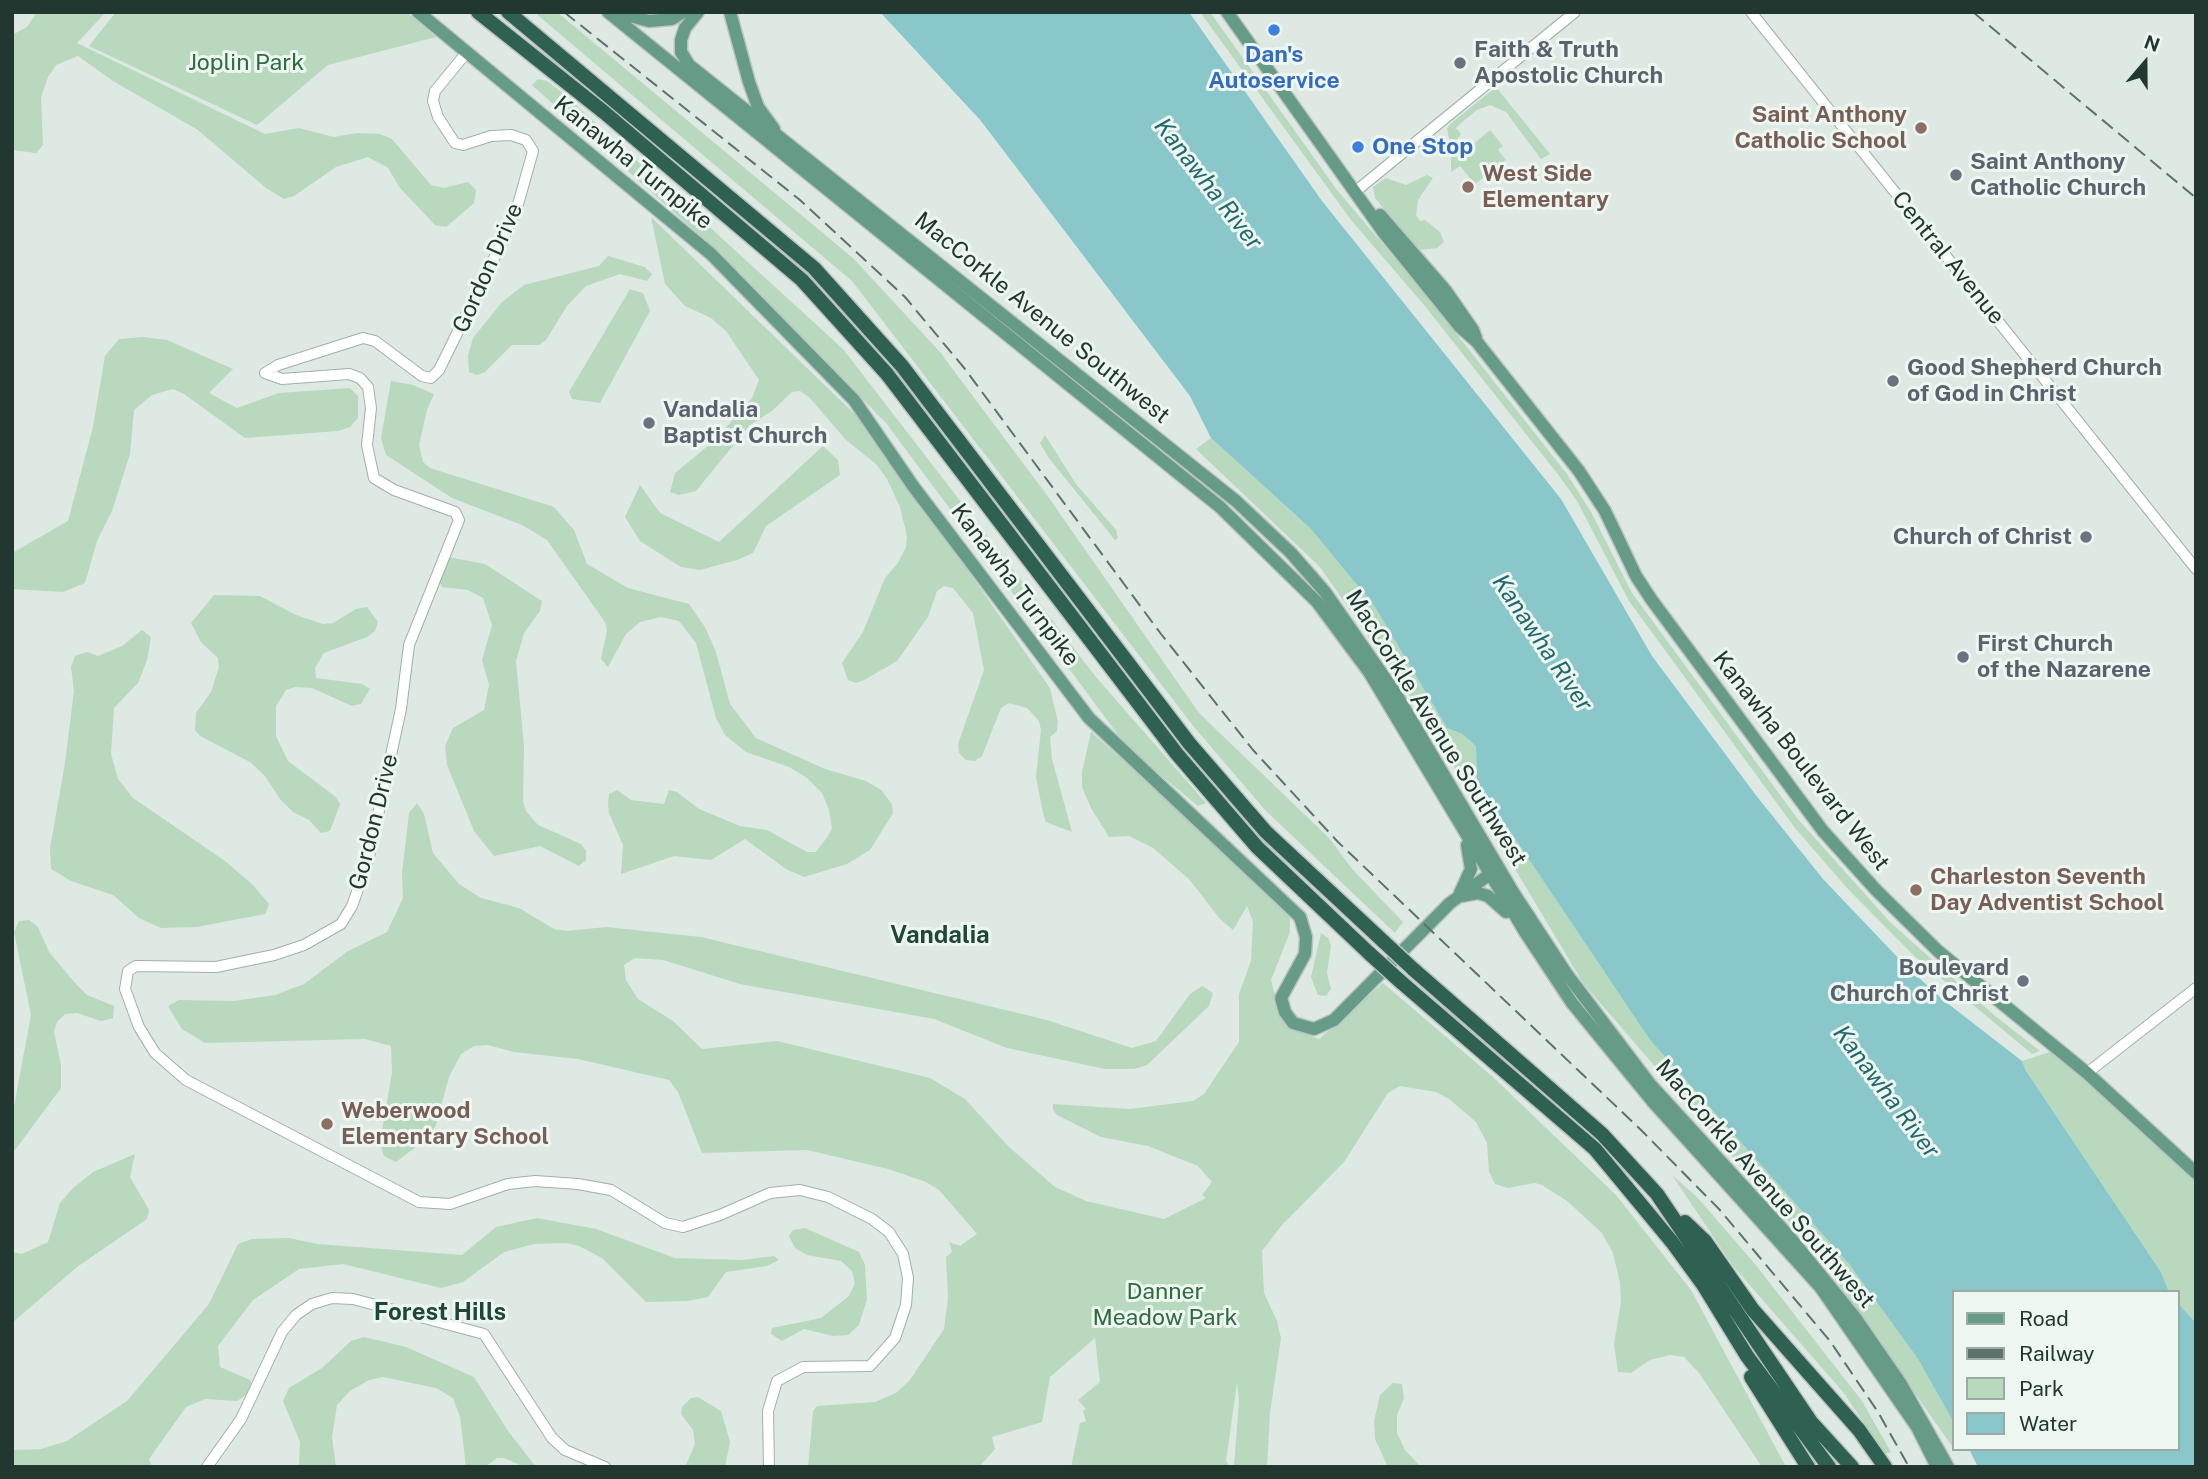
<!DOCTYPE html>
<style>
body{margin:0}
#map{position:relative;width:2208px;height:1479px;overflow:hidden;background:#dee9e3;font-family:"Public Sans",sans-serif}
canvas{display:block}
.frame{position:absolute;inset:0;border:14px solid #21372f;pointer-events:none}
.legend{position:absolute;left:1952px;top:1290px;width:228px;height:161px;box-sizing:border-box;background:#eef6f1;border:2px solid #9caaa3;margin:0;padding:9px 12px;list-style:none;font-size:21px;color:#21372f}
.legend li{display:flex;align-items:center;gap:14px;height:35px}
.legend b{width:35px;border:2px solid #9caaa3}
.north{position:absolute;left:2110px;top:28px;width:70px;height:70px;-webkit-text-stroke:5px #eef6f1;paint-order:stroke;rotate:20deg;font-size:19px;font-weight:700;line-height:28px;text-align:center;color:#21372f}
.north::after{content:'';display:block;margin:auto;width:24px;height:32px;background:#21372f;clip-path:polygon(50% 0,100% 100%,50% 72%,0 100%)}
</style>
<div id="map">
<canvas width="2208" height="1479"></canvas>
<div class="frame"></div>
<ul class="legend">
<li><b style="height:9px;background:#669b88"></b>Road</li>
<li><b style="height:9px;background:#5b736a"></b>Railway</li>
<li><b style="height:19px;background:#b8d9be"></b>Park</li>
<li><b style="height:19px;background:#89c7cb"></b>Water</li>
</ul>
<div class="north">N</div>
</div>
<script>
const ctx = document.querySelector('canvas').getContext('2d');
ctx.lineJoin = 'round';
function fill(path, color) { ctx.fillStyle = color; ctx.fill(path, 'evenodd'); }
const toPath = rows => new Path2D(rows.map(r => 'M' + r).join(''));
function trace(path, color, width, dash) { ctx.strokeStyle = color; ctx.lineWidth = width; ctx.lineCap = dash ? 'butt' : 'round'; ctx.setLineDash(dash || []); ctx.stroke(path); }
function write(font, color, halo, rows, align = 'center') {
  ctx.font = font + ' "Public Sans",sans-serif'; ctx.lineWidth = 6; ctx.setLineDash([]); ctx.textBaseline = 'middle'; ctx.strokeStyle = halo; ctx.fillStyle = color; for (const [text, x, y, turn = 0] of rows) {
    ctx.save(); ctx.translate(x, y); ctx.rotate((+turn || 0) * Math.PI / 180); ctx.textAlign = isNaN(turn) ? turn : align; if (halo) ctx.strokeText(text, 0, 0); ctx.fillText(text, 0, 0); ctx.restore();
  }
}
fill(toPath([
 [37,12,106,12,77,43,265,134,299,128,334,137,357,133,380,134,392,139,431,185,444,188,468,182,476,190,474,203,446,227,435,225,400,188,388,168,368,157,336,167,294,196,284,199,266,188,198,130,113,81,78,56,56,65,48,77,41,97,43,145,36,153,12,150,12,35,27,27],
 [116,12,407,12,436,37,328,65,257,125,89,46],
 [534,12,557,12,853,258,940,352,1049,498,1199,713,1329,838,1353,870,1403,922,1395,933,1266,811,1194,727,852,281],
 [1200,12,1210,12,1337,190,1425,294,1567,474,1591,512,1632,593,1797,818,1890,922,1994,1015,2040,1051,2032,1054,1913,955,1847,888,1795,828,1629,601,1577,501,1560,477,1424,305,1351,220],
 [538,79,547,81,564,94,843,349,1096,677,1206,803,1198,806,1128,748,886,423,726,259,532,85],
 [1496,87,1550,154,1541,159,1506,112,1490,105,1477,110,1461,123,1456,128,1461,134,1451,147,1447,129,1449,125],
 [1490,130,1503,146,1498,150,1506,160,1475,184,1460,166,1451,172,1451,156,1460,158,1461,154,1454,149,1458,143,1465,151],
 [1427,175,1433,178,1418,200,1416,215,1420,221,1425,220,1440,232,1444,242,1437,248,1419,250,1375,198,1373,187,1386,178,1406,185],
 [651,217,867,426,1050,688,1058,722,1057,731,1050,737,1052,759,1072,832,1046,822,1043,813,1036,777,1041,730,1039,721,1027,708,1009,703,1001,708,982,756,975,761,966,760,959,753,958,744,984,670,973,613,953,588,944,586,937,591,928,617,897,661,864,680,856,683,848,680,842,663,863,632,885,578,898,563,906,547,907,536,900,507,887,479,876,464,846,440,809,397,800,391,792,392,772,411,750,425,696,491,679,495,670,492,675,473,714,441,752,398,759,380,726,331,711,318,685,306,665,284],
 [608,256,645,267,652,274,647,281,620,274,586,286,567,306,546,340,539,345,512,345,485,372,477,375,469,372,468,356,473,338,502,302,524,285,599,266],
 [630,289,643,293,650,311,600,403,572,399,569,392],
 [143,337,167,340,233,369,209,393,237,408,279,393,350,388,358,396,358,418,350,427,338,431,245,438,184,394,173,389,152,395,134,410,130,454,112,511,97,541,85,583,63,592,12,589,12,553,68,521,93,427,105,356,119,339],
 [391,381,413,385,434,394,427,410,419,445,423,462,430,468,554,507,574,530,587,564,628,588,689,604,705,627,716,652,730,704,756,738,825,769,866,781,881,790,892,804,893,813,870,850,847,864,804,877,786,869,745,839,711,860,674,856,621,874,623,845,609,813,608,803,609,794,617,790,631,800,664,804,669,790,677,792,699,809,740,826,767,830,807,852,816,852,828,836,832,828,829,810,822,793,807,778,789,767,746,752,725,735,716,718,696,643,679,621,661,617,640,622,626,634,608,667,601,659,607,631,605,622,547,540,522,525,452,498,386,455,381,438],
 [1045,435,1076,484,1116,530,1118,538,1115,540,1048,457,1040,443],
 [1211,438,1311,529,1375,607,1447,728,1462,734,1476,746,1477,782,1650,1040,1849,1264,1918,1359,1954,1423,1954,1449,1821,1259,1583,983,1425,718,1320,567,1196,449],
 [823,446,838,460,840,475,766,526,753,553,737,560,700,570,681,567,640,541,625,517,640,485,660,513,719,542],
 [448,557,485,564,542,601,540,611,524,633,516,661,524,746,523,801,526,811,538,825,581,844,586,851,586,860,579,866,540,846,494,856,474,831,447,765,445,746,453,728,484,710,489,685,482,660,492,625,483,598,468,590,442,587,438,580],
 [214,595,260,596,296,615,323,624,333,623,356,609,367,607,378,622,375,631,367,637,324,653,315,668,316,678,362,684,370,689,361,704,352,706,312,688,295,687,286,690,276,706,276,736,288,761,336,797,340,804,330,831,321,833,309,820,293,812,280,799,265,776,250,762,200,736,195,730,196,713,211,692,219,667,218,658,201,642,191,623],
 [142,630,151,637,147,660,138,683,114,708,111,754,118,779,133,798,225,861,253,885,269,904,265,914,197,927,161,928,139,918,113,895,71,881,51,869,50,848,65,763,74,691,71,667,75,656,87,652,98,656,122,646],
 [1091,732,1242,865,1290,918,1290,932,1271,980,1281,1018,1301,1032,1319,1039,1383,983,1494,1078,1616,1195,1691,1290,1786,1467,1762,1467,1699,1373,1684,1357,1670,1355,1650,1360,1631,1373,1618,1372,1614,1344,1621,1302,1620,1283,1613,1253,1602,1233,1567,1201,1542,1185,1535,1183,1508,1188,1495,1184,1489,1172,1487,1143,1476,1122,1449,1099,1436,1092,1400,1086,1388,1093,1344,1162,1282,1225,1262,1251,1264,1293,1277,1321,1281,1338,1270,1413,1267,1467,1234,1467,1239,1400,1237,1383,1226,1461,1230,1467,1071,1467,1080,1423,1086,1421,1083,1411,1086,1409,1078,1400,1100,1382,1095,1338,1050,1377,1042,1422,992,1437,995,1449,979,1467,808,1467,813,1411,817,1406,875,1402,896,1393,910,1380,944,1329,948,1298,946,1257,952,1252,949,1242,960,1246,977,1234,939,1190,926,1182,888,1169,807,1150,702,1153,678,1092,669,1080,578,1059,514,1052,488,1045,474,1046,461,1054,449,1077,436,1125,429,1137,396,1162,384,1156,380,1142,392,1073,391,1046,365,1039,205,1043,182,1029,168,1006,179,1000,234,1001,275,995,304,984,348,951,387,932,403,898,402,873,409,813,417,803,424,814,433,853,459,884,481,898,519,908,554,929,567,931,606,927,701,937,1047,1020,1132,1048,1156,1041,1190,994,1202,986,1213,993,1209,1006,1147,1065,1134,1069,1105,1069,1007,1048,934,1019,740,984,663,960,635,958,624,965,626,980,638,999,673,1021,702,1049,777,1041,930,1078,965,1099,1009,1147,1055,1187,1086,1201,1164,1219,1206,1198,1202,1195,1212,1182,1198,1166,1148,1146,1101,1137,1057,1115,1053,1110,1053,1104,1130,1109,1193,1101,1204,1094,1239,1042,1239,994,1251,961,1253,922,1247,906,1233,930,1220,919,1189,879,1153,848,1129,836,1109,837,1091,808,1082,787,1082,772],
 [29,920,38,927,49,952,76,984,87,995,114,1006,113,1018,101,1021,77,1013,65,1014,57,1022,54,1032,61,1065,61,1088,12,1154,12,1117,31,1015,14,932,19,921],
 [1321,933,1328,938,1331,946,1327,973,1331,989,1326,996,1318,995,1311,977],
 [2056,1050,2196,1173,2196,1323,2178,1303,2178,1292,2169,1292,2161,1272,2026,1071,2022,1061],
 [135,1154,130,1177,149,1210,147,1219,77,1267,12,1323,12,1252,22,1254,48,1242,60,1203,72,1189,93,1172],
 [1672,1175,1697,1197,1755,1264,1862,1401,1891,1452,1885,1454,1843,1392,1733,1266],
 [537,1218,596,1229,675,1258,742,1260,774,1256,779,1260,767,1266,726,1272,708,1297,688,1301,646,1302,602,1258,579,1246,567,1243,534,1244,504,1252,463,1282,441,1288,343,1264,299,1269,253,1300,218,1346,220,1367,250,1380,252,1386,249,1393,237,1401,205,1399,186,1407,149,1459,152,1467,12,1467,12,1450,41,1449,67,1441,127,1401,209,1304,238,1244,252,1239,289,1238,317,1244,462,1255,496,1227],
 [805,1228,859,1252,865,1265,867,1299,859,1325,848,1335,833,1336,804,1329,782,1341,771,1334,772,1328,821,1318,849,1296,855,1283,852,1271,841,1261,807,1255,795,1248,789,1236,793,1230],
 [364,1337,406,1347,474,1377,508,1431,536,1467,525,1467,504,1458,497,1458,485,1467,466,1467,460,1417,453,1398,436,1388,383,1377,369,1380,350,1391,337,1405,332,1437,336,1467,299,1467,300,1442,283,1401,289,1388,322,1368,351,1341],
 [1393,1383,1402,1384,1404,1398,1397,1415,1397,1433,1405,1450,1421,1467,1388,1467,1375,1439,1374,1421,1380,1395],
 [698,1397,721,1411,730,1442,725,1467,685,1467,695,1444,693,1430,681,1414,682,1407,691,1398]
]), '#b8d9be');
fill(toPath([
 [880,12,1189,12,1322,201,1561,499,1652,656,1755,794,1823,879,1903,963,1942,999,2022,1061,2026,1071,2161,1272,2169,1292,1954,1292,1954,1423,1918,1359,1849,1264,1650,1040,1477,782,1476,746,1462,734,1447,728,1375,607,1311,529,1211,438,1190,396,981,121],
 [2178,1303,2196,1323,2196,1467,1978,1467,1969,1449,2178,1449]
]), '#89c7cb');
const minor = toPath([
 [1751,12,2196,569],
 [1356,191,1575,12],
 [265,373,282,379,349,374,360,378,368,387,371,408,367,445,374,478,394,490,455,512,459,520,409,645,401,709,368,861,352,906,341,924,304,945,274,955,216,967,136,966,128,971,125,989,139,1027,155,1053,186,1080,419,1202,450,1204,508,1184,535,1181,578,1184,611,1190,665,1223,683,1227,720,1215,770,1193,800,1190,828,1197,872,1219,889,1232,903,1254,908,1278,906,1305,895,1338,870,1366,803,1367,777,1381,768,1411,769,1467],
 [265,373,278,365,363,338,375,341,422,376,431,378,439,370,502,242,519,201,533,151,526,140,511,135,491,136,463,145,455,143,449,134,438,117,433,101,435,91,467,52],
 [2087,1073,2196,988],
 [207,1467,241,1419,282,1332,296,1315,312,1304,332,1298,353,1299,484,1334,552,1438,565,1450,605,1467]
]);
const major = toPath([
 [418,12,711,254,854,400,913,486,1089,718,1300,917,1306,937,1305,954,1281,998,1285,1012,1293,1023,1314,1029,1334,1020,1450,903,1497,869],
 [608,12,1220,507,1317,602,1369,672,1525,932,1572,1003,1653,1102,1821,1288,1917,1427,1937,1467],
 [615,12,649,21,672,19,683,12],
 [698,12,685,28,681,40,681,52,689,65,1236,501,1291,553,1325,592,1396,694,1513,892,1566,973,1650,1084,1788,1235,1854,1316,1901,1384,1948,1467],
 [730,12,749,82,758,107,774,129],
 [1227,12,1384,233,1460,327,1477,342,1579,471,1605,511,1636,576,1651,599,1823,831,1876,890,1938,951,2087,1073,2196,1173],
 [1380,215,1446,291,1473,330,1476,338],
 [1460,893,1471,869,1467,845],
 [1462,896,1478,893,1488,896,1506,912]
]);
const highway = toPath([
 [478,12,605,113,802,280,887,374,1177,754,1257,847,1370,954],
 [508,12,814,268,902,366,1189,743,1266,832,1384,942],
 [1413,969,1602,1134,1657,1194,1811,1422,1852,1467],
 [1401,982,1595,1149,1672,1242,1704,1286,1747,1356,1829,1467],
 [1685,1222,1705,1241,1753,1310,1859,1430,1885,1467],
 [1751,1377,1808,1467]
]);
trace(minor, '#a2b0a9', 12);
trace(major, '#bcc3c1', 15);
trace(highway, '#bcc3c1', 17);
trace(minor, '#fff', 10);
trace(major, '#669b88', 12);
trace(highway, '#2f6152', 14);
trace(toPath([
 [564,12,800,200,905,297,965,369,1161,634,1253,750,1338,842,1641,1130,1719,1209,1830,1341,1878,1412,1909,1467],
 [1973,12,2196,198]
]), '#5b736a', 2, [14, 7]);
const highwayBridge = toPath([
 [1384,942,1413,969],
 [1370,954,1401,982]
]);
trace(highwayBridge, '#bcc3c1', 17, []);
trace(highwayBridge, '#2f6152', 14);
for (const [x, y, r, color] of [
 [1274,30,7,"#3f7fe0"],
 [1460,63,7,"#6b7280"],
 [1921,128,7,"#8d6e63"],
 [1358,147,7,"#3f7fe0"],
 [1956,175,7,"#6b7280"],
 [1468,187,7,"#8d6e63"],
 [1893,381,7,"#6b7280"],
 [649,423,7,"#6b7280"],
 [2086,537,7,"#6b7280"],
 [1963,657,7,"#6b7280"],
 [1916,890,7,"#8d6e63"],
 [2023,981,7,"#6b7280"],
 [327,1124,7,"#8d6e63"]
]) { const dot = new Path2D(); dot.arc(x, y, r, 0, 2 * Math.PI); ctx.fillStyle = color; ctx.fill(dot); trace(dot, '#eef6f1', 2.5); }
write('bold 23px', '#5b616d', '#eef6f1', [
 ["Faith & Truth",1474,50],
 ["Apostolic Church",1474,76],
 ["Saint Anthony",1970,162],
 ["Catholic Church",1970,188],
 ["Good Shepherd Church",1907,368],
 ["of God in Christ",1907,394],
 ["Vandalia",663,410],
 ["Baptist Church",663,436],
 ["Church of Christ",2072,537,"right"],
 ["First Church",1977,644],
 ["of the Nazarene",1977,670],
 ["Boulevard",2009,968,"right"],
 ["Church of Christ",2009,994,"right"]
], 'left');
write('bold 23px', '#366cbe', '#eef6f1', [
 ["Dan's",1274,55],
 ["Autoservice",1274,81],
 ["One Stop",1372,147,"left"]
]);
write('23px', '#2e6b40', '#eef6f1', [
 ["Joplin Park",246,63],
 ["Danner",1165,1292],
 ["Meadow Park",1165,1318]
]);
write('bold 23px', '#785e54', '#eef6f1', [
 ["Saint Anthony",1907,115,"right"],
 ["Catholic School",1907,141,"right"],
 ["West Side",1482,174],
 ["Elementary",1482,200],
 ["Charleston Seventh",1930,877],
 ["Day Adventist School",1930,903],
 ["Weberwood",341,1111],
 ["Elementary School",341,1137]
], 'left');
write('23px', '#21372f', '#eef6f1', [
 ["Kanawha Turnpike",633,163,39],
 ["Central Avenue",1948,258,51],
 ["Gordon Drive",488,268,-66],
 ["MacCorkle Avenue Southwest",1042,318,39],
 ["Kanawha Turnpike",1015,585,53],
 ["MacCorkle Avenue Southwest",1436,728,58],
 ["Kanawha Boulevard West",1801,761,52],
 ["Gordon Drive",374,822,-76],
 ["MacCorkle Avenue Southwest",1765,1184,49]
]);
write('italic 24px', '#20696e', '#eef6f1', [
 ["Kanawha River",1208,184,52],
 ["Kanawha River",1542,643,56],
 ["Kanawha River",1886,1092,53]
]);
write('bold 24px', '#1f4739', '#eef6f1', [
 ["Vandalia",940,936],
 ["Forest Hills",440,1313]
]);
</script>
